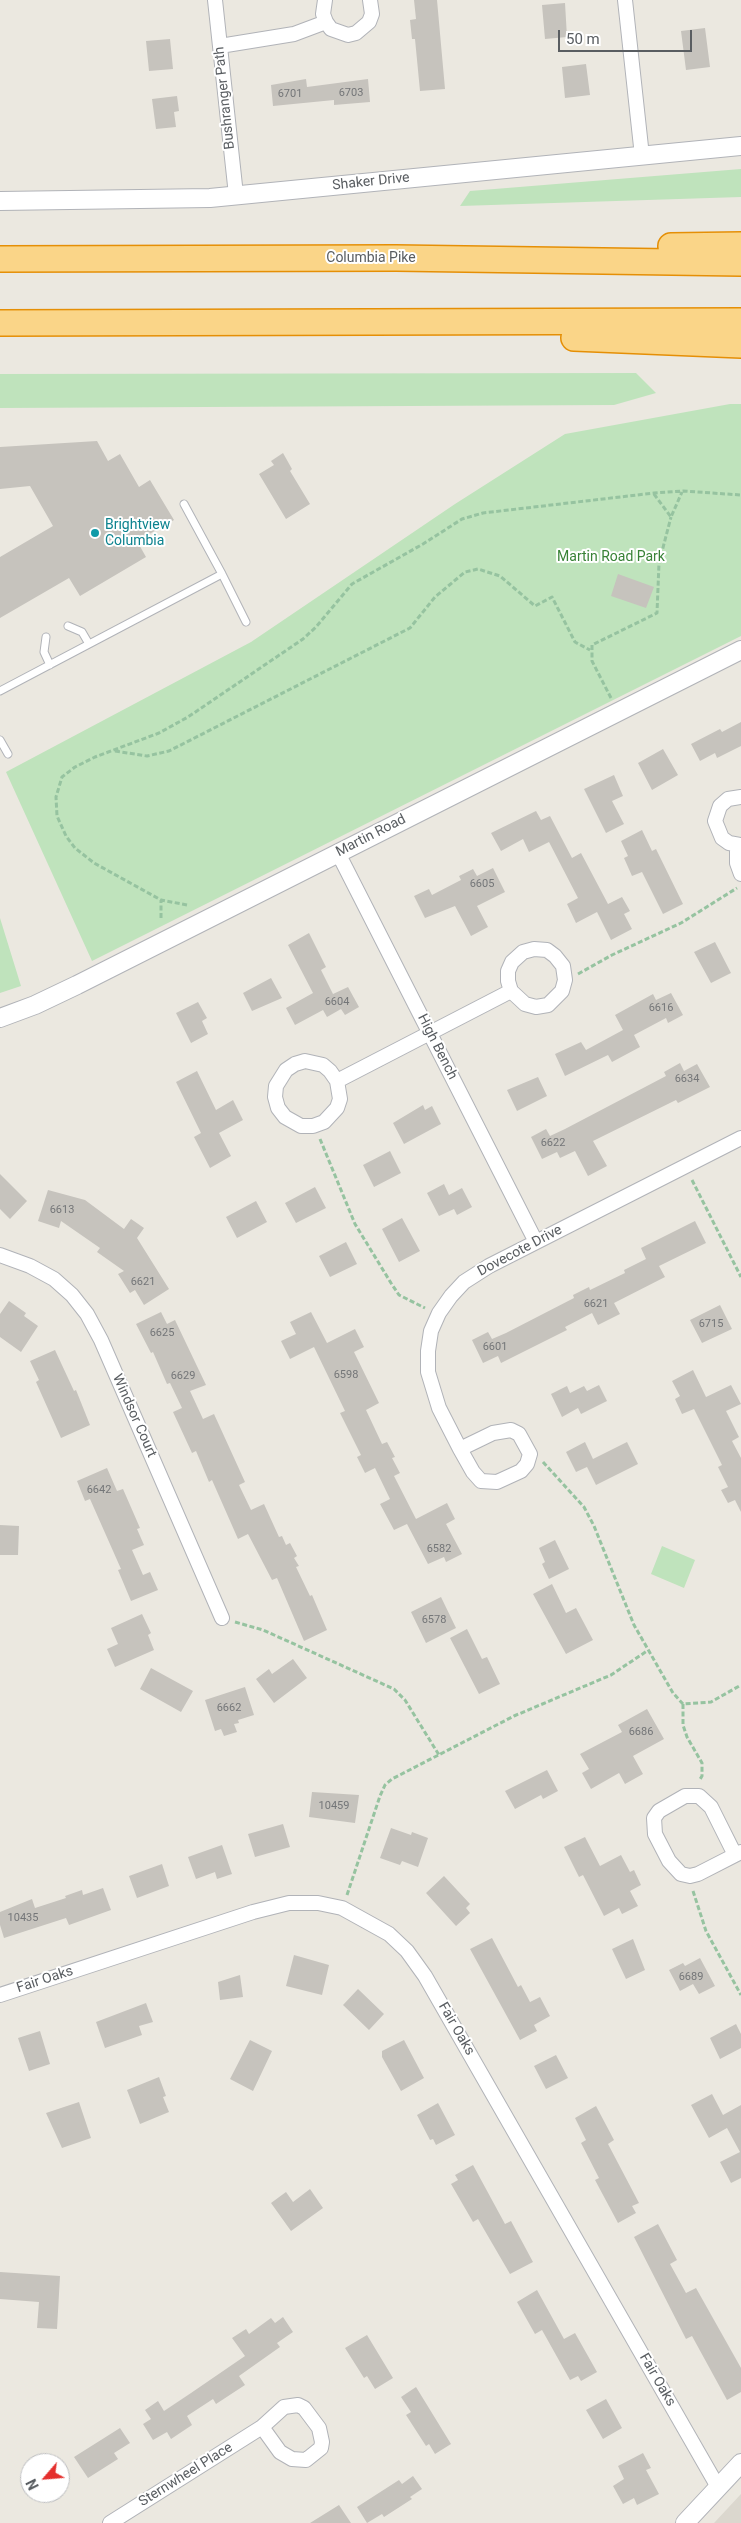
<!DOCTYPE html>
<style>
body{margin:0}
#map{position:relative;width:741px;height:2523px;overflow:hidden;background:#ebe8e0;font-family:Roboto,sans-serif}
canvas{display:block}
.north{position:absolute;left:20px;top:2453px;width:50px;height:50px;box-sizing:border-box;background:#fff;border:1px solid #bdbec0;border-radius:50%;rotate:243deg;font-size:14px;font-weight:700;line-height:20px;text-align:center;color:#595d61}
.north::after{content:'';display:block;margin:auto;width:18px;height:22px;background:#e42f2d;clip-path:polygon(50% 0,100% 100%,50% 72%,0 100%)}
.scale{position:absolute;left:558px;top:30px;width:134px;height:22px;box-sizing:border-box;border:2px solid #595d61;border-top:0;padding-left:6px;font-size:15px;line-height:18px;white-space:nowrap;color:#595d61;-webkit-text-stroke:4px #fff;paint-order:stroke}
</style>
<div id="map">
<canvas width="741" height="2523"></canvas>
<div class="north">N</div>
<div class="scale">50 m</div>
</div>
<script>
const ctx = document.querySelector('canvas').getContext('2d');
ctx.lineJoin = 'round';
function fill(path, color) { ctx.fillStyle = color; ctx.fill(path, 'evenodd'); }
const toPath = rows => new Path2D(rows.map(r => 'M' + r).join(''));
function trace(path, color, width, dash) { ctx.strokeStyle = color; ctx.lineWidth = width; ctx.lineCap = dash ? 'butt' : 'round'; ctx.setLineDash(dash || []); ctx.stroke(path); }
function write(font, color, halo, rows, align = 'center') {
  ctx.font = font + ' Roboto,sans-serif'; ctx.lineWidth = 4; ctx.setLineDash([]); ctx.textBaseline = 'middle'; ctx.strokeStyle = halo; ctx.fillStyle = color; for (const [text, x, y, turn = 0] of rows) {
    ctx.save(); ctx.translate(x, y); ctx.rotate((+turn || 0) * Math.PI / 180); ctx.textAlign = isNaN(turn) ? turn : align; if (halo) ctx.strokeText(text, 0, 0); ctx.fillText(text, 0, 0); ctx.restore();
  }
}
fill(toPath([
 [741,2494,741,2523,714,2523]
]), '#dbd7ce');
fill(toPath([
 [741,169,741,197,460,206,470,191],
 [636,373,656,393,614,405,0,408,0,374],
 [730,404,741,404,741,636,92,961,6,772,251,642,455,504,565,434],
 [0,918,21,986,0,993],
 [662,1546,695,1560,684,1588,651,1574]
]), '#bfe3bc');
fill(toPath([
 [414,0,437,0,445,89,420,91,415,39,412,39,410,20,416,19],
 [565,3,567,37,545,39,542,5],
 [705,28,710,67,686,70,681,31],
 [170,39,173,69,149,71,146,41],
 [586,64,590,95,565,98,562,67],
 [306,79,307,87,368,79,370,102,334,105,334,100,273,106,271,85],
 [177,96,179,111,174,112,176,127,156,129,152,99],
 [97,441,108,461,120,454,139,487,150,480,174,520,137,541,146,557,80,596,69,578,0,618,0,557,53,526,30,486,0,489,0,447],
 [283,453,292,469,290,471,310,504,286,519,259,474,274,465,271,461],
 [618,574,654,587,646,608,611,596],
 [741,722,741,746,717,758,715,753,700,761,691,744,720,729,722,732],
 [663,749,678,775,652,790,638,763],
 [614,775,623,796,612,801,624,824,606,833,584,789],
 [536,811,541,820,550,816,572,858,581,853,608,904,622,897,630,911,624,914,632,929,611,940,597,912,576,923,567,904,578,898,549,842,529,852,523,839,501,851,491,833],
 [642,830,652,851,656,849,683,904,663,914,642,872,632,876,624,858,628,856,621,841],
 [493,868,505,892,477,906,488,927,471,936,455,906,425,918,414,896,429,889,432,895,461,880,459,876,473,869,477,876],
 [309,933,326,967,321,970,333,994,348,987,359,1007,345,1015,341,1009,327,1017,323,1010,295,1025,286,1008,313,993,288,945],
 [715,942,731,973,711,983,694,952],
 [271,978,282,998,252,1011,243,993],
 [671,993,683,1015,668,1023,666,1018,634,1035,640,1047,612,1062,608,1055,565,1076,555,1054,581,1042,586,1050,623,1030,615,1015,653,994,656,1000],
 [198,1002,207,1018,202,1021,208,1034,191,1043,176,1013],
 [680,1063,684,1071,697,1064,710,1087,678,1103,676,1100,593,1141,607,1166,588,1176,575,1151,560,1158,557,1152,542,1159,531,1137,546,1129,550,1136,565,1129,666,1076,664,1072],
 [197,1071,216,1110,233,1100,243,1120,219,1133,231,1156,210,1168,194,1137,201,1133,176,1082],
 [538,1077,547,1096,517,1111,507,1090],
 [423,1105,425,1110,432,1106,441,1124,404,1144,393,1123],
 [390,1151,401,1173,374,1187,363,1165],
 [0,1174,27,1201,10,1219,0,1209],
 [444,1184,449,1195,462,1188,472,1207,457,1215,454,1209,439,1216,427,1193],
 [315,1187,326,1208,296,1223,285,1203],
 [48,1190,85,1200,124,1229,131,1219,144,1228,137,1238,169,1289,144,1305,135,1290,130,1293,118,1274,124,1271,97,1252,100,1248,61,1221,59,1228,38,1221],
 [256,1201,267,1222,237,1238,226,1217],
 [402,1218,420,1251,399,1262,382,1229],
 [695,1221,706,1243,659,1266,665,1277,614,1303,620,1314,598,1325,592,1313,565,1327,567,1330,501,1363,498,1356,483,1363,472,1340,488,1332,492,1339,506,1333,574,1298,573,1295,589,1287,590,1290,625,1273,624,1270,646,1259,641,1248],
 [346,1242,357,1264,330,1277,319,1256],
 [9,1301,26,1313,24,1316,38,1326,21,1352,0,1337,0,1314],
 [720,1305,732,1329,702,1343,690,1320],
 [161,1312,167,1324,175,1320,206,1385,190,1391,203,1419,214,1414,245,1482,239,1485,251,1510,264,1504,279,1537,282,1536,286,1545,290,1543,297,1556,294,1558,299,1566,296,1567,310,1596,312,1595,327,1630,304,1641,277,1578,272,1580,248,1534,238,1539,212,1480,209,1482,196,1451,192,1453,173,1412,182,1408,170,1383,167,1384,153,1352,151,1353,136,1324],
 [311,1312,327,1343,355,1329,364,1347,354,1352,379,1403,366,1410,382,1444,387,1442,395,1457,392,1458,400,1473,394,1476,416,1519,447,1503,455,1519,446,1524,462,1554,446,1562,444,1557,428,1564,407,1524,394,1530,380,1504,390,1499,375,1468,365,1473,357,1457,361,1455,340,1413,345,1411,314,1347,290,1359,281,1341,296,1334,290,1322],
 [55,1350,74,1391,76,1390,90,1425,61,1438,36,1382,39,1380,30,1361],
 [693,1370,706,1397,731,1385,741,1404,726,1411,739,1437,732,1441,741,1458,741,1512,735,1500,728,1503,721,1490,728,1487,718,1467,722,1465,694,1409,682,1414,675,1399,680,1396,672,1381],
 [599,1385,607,1401,581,1414,578,1408,562,1417,551,1394,567,1386,570,1393,584,1386,587,1391],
 [585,1442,593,1459,627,1442,638,1464,596,1485,587,1467,576,1472,566,1452],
 [107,1468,117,1491,123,1489,140,1528,137,1529,144,1545,132,1550,143,1575,150,1572,158,1590,131,1601,118,1570,121,1569,90,1499,85,1501,77,1481],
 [0,1525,19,1526,18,1555,0,1555],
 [555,1540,569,1569,549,1579,542,1564,545,1562,539,1548],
 [552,1584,566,1613,576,1608,593,1640,566,1654,533,1594],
 [441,1597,456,1628,426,1643,411,1612],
 [142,1614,151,1633,148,1635,154,1650,115,1667,107,1649,118,1644,111,1628],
 [467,1629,482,1659,487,1657,500,1684,479,1694,450,1638],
 [293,1659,307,1678,274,1703,256,1679,269,1669,272,1674],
 [151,1668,193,1691,181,1712,140,1689],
 [245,1687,254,1715,238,1720,239,1723,234,1724,237,1732,224,1736,221,1729,215,1731,205,1700],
 [647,1709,664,1739,633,1756,643,1774,625,1784,619,1773,591,1789,582,1773,589,1769,580,1754,622,1732,618,1725],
 [547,1770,558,1791,543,1799,541,1795,515,1809,505,1791],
 [312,1792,359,1795,355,1823,309,1817],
 [283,1824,290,1847,255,1857,248,1834],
 [391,1828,411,1835,412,1832,428,1838,418,1867,402,1861,400,1865,380,1858],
 [585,1837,600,1866,621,1855,630,1872,634,1870,641,1885,630,1891,638,1906,622,1914,619,1908,604,1916,583,1875,579,1877,564,1847],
 [222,1845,232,1874,217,1879,215,1872,196,1879,188,1857],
 [162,1864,169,1886,137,1898,129,1876],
 [444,1876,470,1904,466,1908,470,1913,456,1926,426,1893],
 [103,1888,111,1910,69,1925,66,1918,4,1938,0,1925,0,1912,32,1899,35,1908,66,1898,65,1896,82,1890,83,1895],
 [492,1938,518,1987,521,1985,530,2002,540,1997,550,2016,534,2025,537,2031,520,2040,470,1949],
 [633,1939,645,1970,626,1979,612,1949],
 [294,1955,329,1965,322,1995,286,1986],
 [700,1958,715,1986,699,1994,693,1984,680,1991,669,1970,683,1963,685,1966],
 [240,1975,243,1997,220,2000,218,1982],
 [358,1989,384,2014,369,2030,343,2005],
 [146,2003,153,2022,139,2026,142,2035,105,2048,96,2022],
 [736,2024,741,2034,741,2048,720,2059,710,2038],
 [40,2031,50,2064,29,2071,18,2038],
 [250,2040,272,2051,253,2091,230,2079],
 [404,2040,424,2078,401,2091,382,2057,382,2051],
 [556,2055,568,2078,546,2089,534,2066],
 [159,2077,166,2096,163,2097,169,2112,140,2124,127,2090],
 [712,2094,723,2115,741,2105,741,2178,731,2183,720,2162,740,2152,727,2128,709,2138,691,2105],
 [79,2102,91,2138,62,2148,46,2113],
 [438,2103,455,2135,436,2145,433,2139,430,2140,417,2115],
 [596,2106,614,2140,608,2144,639,2203,632,2206,636,2213,618,2223,595,2180,599,2178,581,2143,586,2140,575,2118],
 [473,2165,505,2224,511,2221,533,2262,510,2274,478,2219,473,2222,451,2184,458,2180,455,2175],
 [310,2189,323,2208,291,2231,271,2203,286,2192,293,2202],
 [658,2224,677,2260,670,2264,686,2293,696,2288,741,2368,741,2392,727,2400,692,2336,686,2339,634,2237],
 [0,2272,60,2276,57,2329,37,2328,39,2302,0,2299],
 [537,2290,564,2339,575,2333,597,2372,581,2381,578,2376,570,2380,542,2330,535,2334,517,2302],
 [283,2317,293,2332,277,2343,280,2347,239,2376,245,2385,216,2404,213,2399,187,2416,192,2425,171,2439,167,2432,153,2440,143,2424,151,2419,145,2410,158,2401,164,2411,191,2393,245,2356,232,2338,246,2329,249,2334,271,2318,275,2323],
 [367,2335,393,2378,375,2389,367,2376,364,2378,345,2348],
 [416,2387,451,2444,435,2454,429,2444,426,2446,406,2415,411,2412,401,2397],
 [606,2399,622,2428,603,2439,586,2410],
 [120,2428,130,2443,114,2453,118,2459,88,2478,74,2457],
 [643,2453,651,2468,646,2470,659,2494,637,2505,634,2498,623,2504,613,2486,624,2479,618,2466],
 [413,2476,422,2489,410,2497,412,2499,384,2517,382,2514,367,2523,357,2507,399,2480,402,2484],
 [339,2505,351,2523,310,2523]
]), '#c6c3bd');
const service = toPath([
 [184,504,222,574],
 [68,626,82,632,89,644],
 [46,637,44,652,50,665],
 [0,691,222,574,246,622],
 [0,740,8,754]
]);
const minor = toPath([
 [215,0,236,195],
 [325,0,323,14,326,22,331,29,348,35,356,33,369,22,372,14,370,0],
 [625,0,642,156],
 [220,46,294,34,326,22],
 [741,797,728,799,720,806,715,821,722,838,729,843,741,845],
 [737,846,737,863,741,874],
 [338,853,536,1242],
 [337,1081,340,1099,337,1108,324,1122,313,1126,301,1126,285,1117,278,1108,275,1097,276,1086,286,1070,295,1064,305,1061,323,1065,330,1071,337,1081,511,991,525,1004,536,1007,548,1005,562,991,565,980,563,966,555,956,547,950,534,949,523,952,512,962,508,971,508,981,511,991],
 [0,1255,30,1266,54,1279,72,1295,87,1314,101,1340,222,1618],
 [460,1449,493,1433,511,1430,519,1434,530,1454,527,1464,521,1471,497,1482,481,1481,473,1472,460,1449,439,1408,428,1372,428,1351,431,1331,439,1313,451,1296,464,1282,489,1266,741,1138],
 [735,1855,711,1807,699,1796,685,1796,659,1811,654,1818,655,1834,669,1861,681,1874,690,1876,698,1874,741,1852],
 [0,1995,253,1912,289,1903,318,1903,342,1908,389,1934,407,1951,425,1976,718,2487],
 [110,2523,262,2427,284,2407,298,2405,304,2408,319,2428,322,2442,321,2448,306,2460,292,2459,280,2452,262,2427]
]);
const tertiary = toPath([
 [0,201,210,198,741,146],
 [0,1018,35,1005,77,985,741,650],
 [685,2523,741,2463]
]);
const motorway = toPath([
 [671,246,741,245],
 [0,259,396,258,741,263],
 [0,323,741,321],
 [574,338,741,345]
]);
trace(service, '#b1b3b8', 9);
trace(minor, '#b1b3b8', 16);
trace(tertiary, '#b1b3b8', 20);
trace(motorway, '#e58f06', 28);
trace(toPath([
 [654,494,671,517,682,492],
 [611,698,592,661,592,645,657,613,659,563,671,517],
 [115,751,147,756,169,751,410,628,435,597,465,572,478,569,500,576,535,606,552,597,575,642,590,650],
 [187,905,161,900,94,863,75,848,66,836,57,816,56,797,62,777,75,767,95,757,159,733,188,717,303,639,316,627,352,584,423,544,462,519,483,513,654,493,683,491,741,495],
 [161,918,161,900],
 [578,974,612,955,681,923,737,888],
 [320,1139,355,1224,391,1283,399,1295,425,1308],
 [692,1180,741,1277],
 [543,1462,584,1507,594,1526,634,1625,673,1693,683,1704,711,1702,741,1685],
 [235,1622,263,1630,394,1689,405,1700,439,1755],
 [683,1704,683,1725,687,1737,702,1763,702,1776,699,1781],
 [693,1891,706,1931,741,1995],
 [347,1895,380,1796,385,1785,392,1779,514,1716,611,1675,647,1651]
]), '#96c3a0', 3, [5, 2.5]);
trace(service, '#fff', 7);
trace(minor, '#fff', 14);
trace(tertiary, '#fff', 18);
trace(motorway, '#fad588', 25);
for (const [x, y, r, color] of [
 [95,533,5,"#0f9aa8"]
]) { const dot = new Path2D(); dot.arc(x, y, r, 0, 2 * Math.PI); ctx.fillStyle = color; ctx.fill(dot); trace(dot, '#fff', 2); }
write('11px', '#747678', null, [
 ["6703",351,93],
 ["6701",290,94],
 ["6605",482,884],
 ["6604",337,1002],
 ["6616",661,1008],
 ["6634",687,1079],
 ["6622",553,1143],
 ["6613",62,1210],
 ["6621",143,1282],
 ["6621",596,1304],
 ["6715",711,1324],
 ["6625",162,1333],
 ["6601",495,1347],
 ["6598",346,1375],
 ["6629",183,1376],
 ["6642",99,1490],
 ["6582",439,1549],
 ["6578",434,1620],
 ["6662",229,1708],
 ["6686",641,1732],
 ["10459",334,1806],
 ["10435",23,1918],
 ["6689",691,1977]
]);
write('14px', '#595d61', '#fff', [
 ["Bushranger Path",225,98,-96],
 ["Shaker Drive",371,182,-6],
 ["Columbia Pike",371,258],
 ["Martin Road",371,836,-27],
 ["High Bench",437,1047,63],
 ["Dovecote Drive",520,1251,-28],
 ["Windsor Court",134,1416,66],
 ["Fair Oaks",45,1980,-18],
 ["Fair Oaks",456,2029,60],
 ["Fair Oaks",657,2380,60],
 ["Sternwheel Place",186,2475,-32]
]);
write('14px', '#0d838f', '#fff', [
 ["Brightview",105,525],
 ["Columbia",105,541]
], 'left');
write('14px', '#388236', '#fff', [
 ["Martin Road Park",611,557]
]);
</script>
